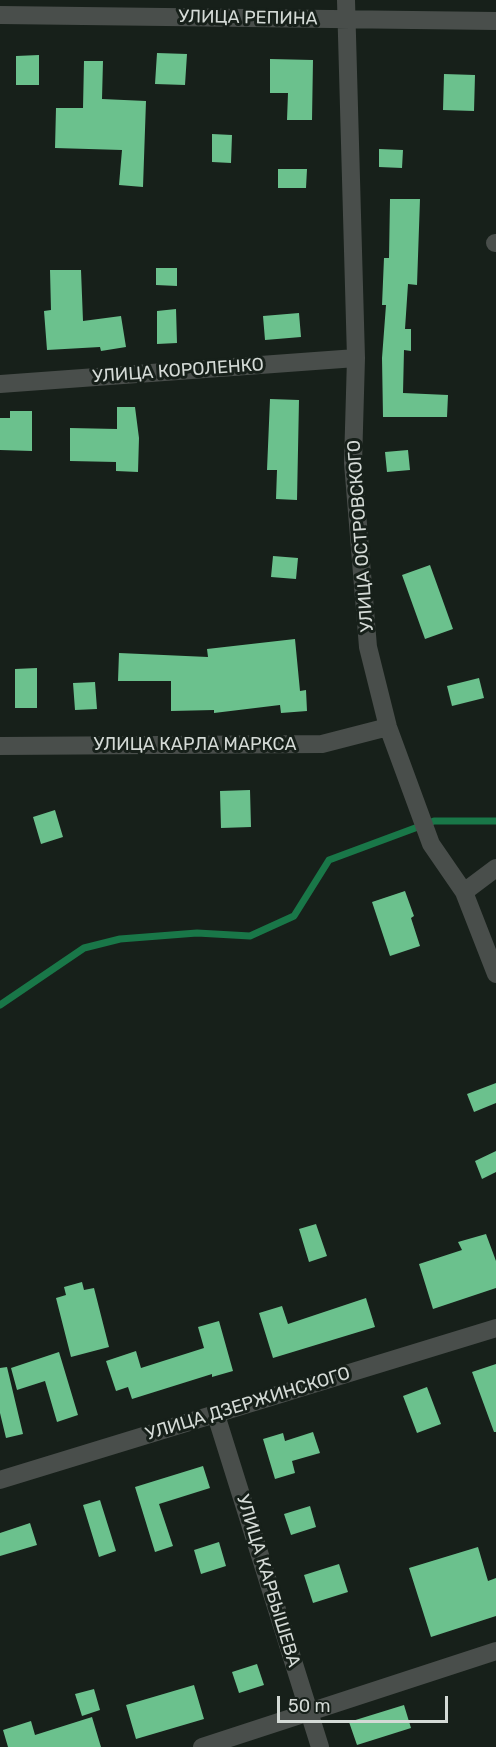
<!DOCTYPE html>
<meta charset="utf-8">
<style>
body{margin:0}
#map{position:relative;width:496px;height:1747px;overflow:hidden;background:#17201a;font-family:Rubik,sans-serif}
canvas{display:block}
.scale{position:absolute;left:277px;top:1696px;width:171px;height:27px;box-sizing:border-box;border:3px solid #d4dad6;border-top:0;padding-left:8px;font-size:18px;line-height:21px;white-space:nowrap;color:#d4dad6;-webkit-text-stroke:4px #17201a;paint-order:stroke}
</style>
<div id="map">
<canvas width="496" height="1747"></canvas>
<div class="scale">50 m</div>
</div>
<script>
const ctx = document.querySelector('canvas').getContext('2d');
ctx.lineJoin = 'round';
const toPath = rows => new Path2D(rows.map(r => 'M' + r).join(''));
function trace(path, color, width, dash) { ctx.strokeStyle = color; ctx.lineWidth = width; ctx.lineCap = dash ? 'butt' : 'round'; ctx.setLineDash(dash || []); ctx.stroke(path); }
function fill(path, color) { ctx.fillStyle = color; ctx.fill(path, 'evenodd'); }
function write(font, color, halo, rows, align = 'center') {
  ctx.font = font + ' Rubik,sans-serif'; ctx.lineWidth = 6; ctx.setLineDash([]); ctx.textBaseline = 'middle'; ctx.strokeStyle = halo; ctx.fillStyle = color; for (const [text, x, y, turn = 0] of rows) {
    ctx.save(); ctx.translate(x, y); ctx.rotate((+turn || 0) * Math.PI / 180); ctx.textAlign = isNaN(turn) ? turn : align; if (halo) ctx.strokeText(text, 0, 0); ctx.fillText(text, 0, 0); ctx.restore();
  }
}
trace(toPath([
 [0,1005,84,948,120,939,197,933,250,936,294,916,329,860,434,821,496,821]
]), '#197748', 7);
fill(toPath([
 [157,53,187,54,185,85,155,84],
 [39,55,39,85,16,85,16,56],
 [270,59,313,60,312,120,287,120,288,93,270,93],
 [84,61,103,61,102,99,146,101,143,187,119,185,122,150,55,148,56,108,83,108],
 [444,74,475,75,474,111,443,110],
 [212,134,232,135,231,163,212,162],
 [379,149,403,150,402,168,379,167],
 [278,169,307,169,306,188,278,188],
 [390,199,420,199,417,285,408,284,405,329,411,329,411,351,404,350,403,393,448,395,447,417,383,417,382,358,386,305,382,305,384,258,389,258],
 [156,268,177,268,177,286,156,285],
 [50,270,81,270,83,321,121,316,126,347,101,351,100,347,47,350,44,311,51,310],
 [176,309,177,343,157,344,157,311],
 [299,313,301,337,265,340,263,316],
 [270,399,299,400,297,500,276,499,277,470,267,470],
 [117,407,135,407,139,438,138,472,116,471,116,462,70,461,70,428,117,429],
 [10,411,32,411,32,451,0,450,0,418,10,418],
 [408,450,410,470,387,472,385,452],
 [273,556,298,558,296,579,271,577],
 [430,565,453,629,425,639,402,575],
 [295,639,300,691,306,690,307,711,281,713,280,705,214,713,214,710,171,711,171,681,118,681,119,653,208,657,207,649],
 [37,668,37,708,15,708,15,669],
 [479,678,484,698,452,706,447,686],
 [95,682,97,709,75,710,73,683],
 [250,790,251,827,221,828,220,791],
 [55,810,63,837,41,844,33,817],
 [405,891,414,916,411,918,420,946,390,956,372,902],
 [496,1083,496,1103,474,1112,467,1094],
 [496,1151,496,1172,482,1179,475,1161],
 [316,1224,327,1256,309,1262,299,1229],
 [486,1234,496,1261,496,1288,433,1309,419,1264,462,1250,458,1242],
 [82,1282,84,1290,94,1288,109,1347,71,1357,56,1298,66,1295,64,1287],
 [366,1298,375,1327,273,1358,259,1313,282,1306,288,1324],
 [219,1321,233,1371,212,1377,212,1374,132,1399,128,1387,116,1391,106,1361,136,1351,141,1368,204,1348,198,1327],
 [59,1352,78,1415,57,1422,45,1381,17,1390,11,1368],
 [496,1364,496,1432,494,1432,472,1372],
 [7,1367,23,1434,6,1438,0,1413,0,1368],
 [427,1387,441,1424,417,1433,403,1396],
 [313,1432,320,1453,292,1461,295,1473,275,1479,263,1439,283,1433,285,1441],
 [203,1466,210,1488,159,1504,173,1546,155,1552,135,1487],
 [100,1500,116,1551,99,1557,83,1505],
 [310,1506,316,1527,291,1535,284,1514],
 [30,1523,37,1545,0,1556,0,1533],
 [219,1542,226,1566,201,1574,194,1550],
 [478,1547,488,1581,496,1578,496,1616,431,1637,409,1568],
 [339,1564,348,1592,313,1603,304,1575],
 [257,1664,264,1685,239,1693,232,1672],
 [194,1685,204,1719,136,1739,126,1705],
 [94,1689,100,1710,82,1716,75,1694],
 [404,1705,411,1728,357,1745,349,1722],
 [92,1717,101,1747,8,1747,3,1730,31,1721,35,1735]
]), '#6bc18d');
trace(toPath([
 [346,0,356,358,353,463,368,647,388,727,431,844,464,892,496,974],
 [0,15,496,21],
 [495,243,496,243],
 [0,384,356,358],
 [0,746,322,744,388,727],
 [464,892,496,868],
 [216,1415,320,1747],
 [0,1480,496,1328],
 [202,1747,496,1651]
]), '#494e4b', 18);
write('18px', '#d4dad6', '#17201a', [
 ["УЛИЦА РЕПИНА",248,18,1],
 ["УЛИЦА КОРОЛЕНКО",178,371,-4],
 ["УЛИЦА ОСТРОВСКОГО",361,536,-94],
 ["УЛИЦА КАРЛА МАРКСА",195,745],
 ["УЛИЦА ДЗЕРЖИНСКОГО",248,1404,-17],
 ["УЛИЦА КАРБЫШЕВА",268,1581,73]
]);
</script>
